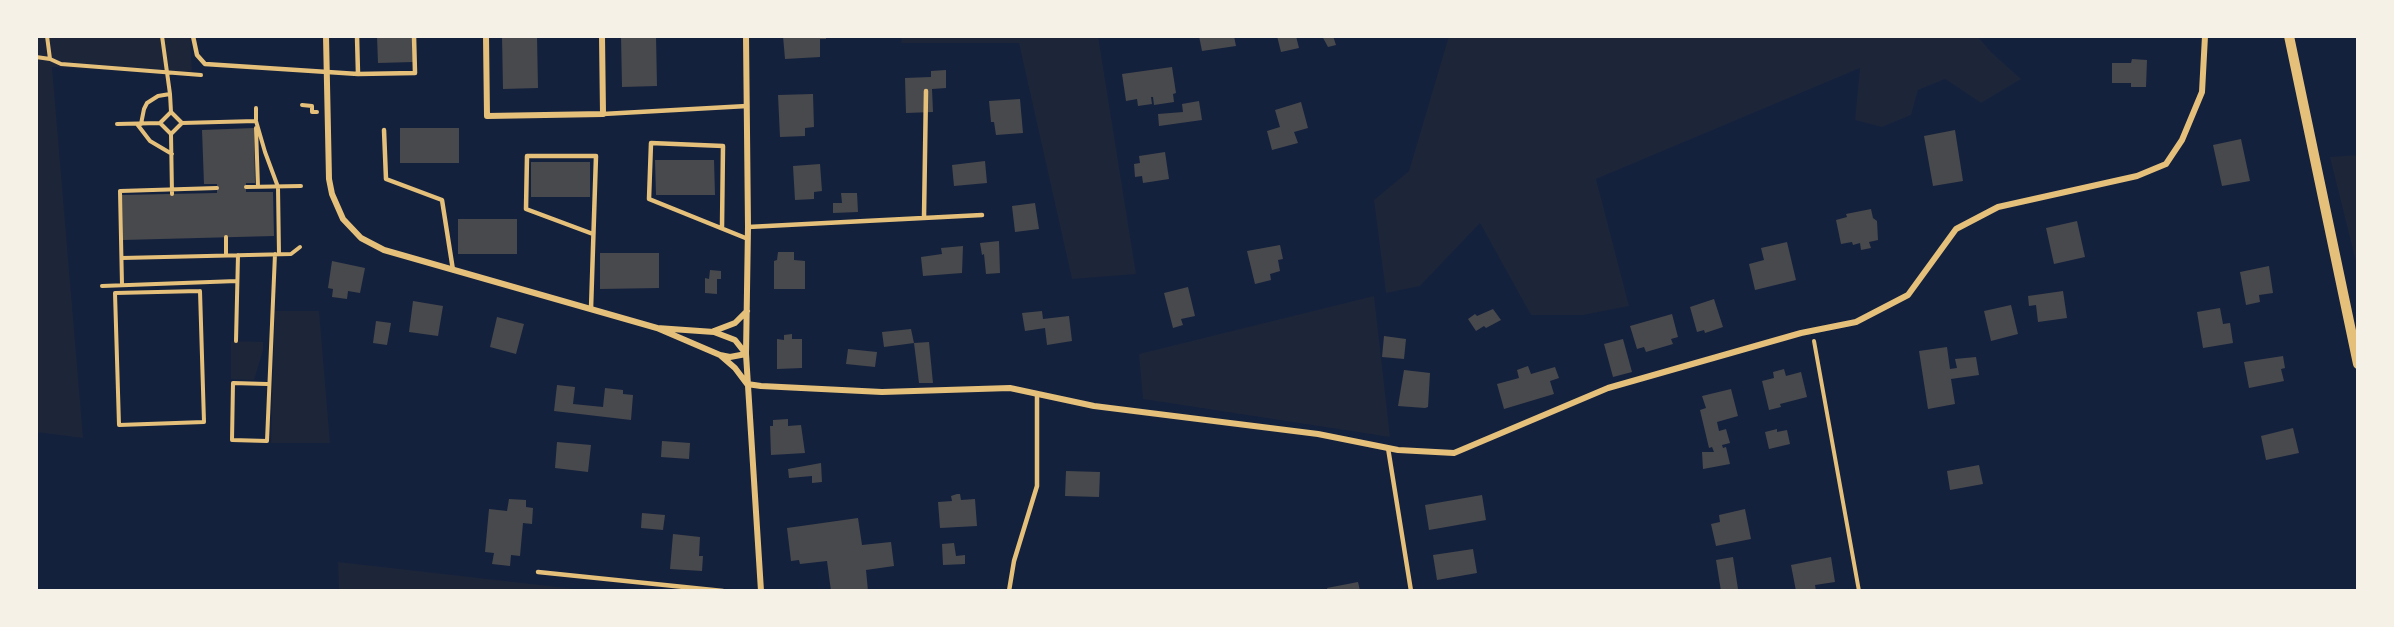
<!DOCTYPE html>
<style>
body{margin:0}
#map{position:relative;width:2394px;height:627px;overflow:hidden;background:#14213d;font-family:Helvetica,sans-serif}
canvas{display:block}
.frame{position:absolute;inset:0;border:38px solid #f6f1e7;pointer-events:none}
</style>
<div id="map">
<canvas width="2394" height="627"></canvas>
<div class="frame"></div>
</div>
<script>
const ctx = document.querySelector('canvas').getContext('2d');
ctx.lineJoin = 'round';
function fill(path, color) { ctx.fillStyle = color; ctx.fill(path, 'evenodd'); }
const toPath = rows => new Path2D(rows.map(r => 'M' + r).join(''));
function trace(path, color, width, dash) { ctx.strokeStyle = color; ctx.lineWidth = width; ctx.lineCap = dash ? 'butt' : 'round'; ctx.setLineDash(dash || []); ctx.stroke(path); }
fill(toPath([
 [36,36,190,36,192,74,52,67,83,438,36,432],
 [902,36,1098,36,1136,274,1072,279,1019,43,901,43],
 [1449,36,1981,36,1979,38,1992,53,2021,79,1981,103,1945,79,1918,90,1911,115,1882,127,1855,120,1860,68,1596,179,1629,306,1583,315,1531,315,1480,223,1420,286,1386,293,1374,200,1409,171],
 [2358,155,2358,270,2330,157],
 [1374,296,1390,437,1143,399,1139,354],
 [275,311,319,311,330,443,271,443],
 [231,341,263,342,263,350,254,380,231,379],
 [338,562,593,591,339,591]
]), '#1d2539');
fill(toPath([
 [377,36,412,36,413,62,378,63],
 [502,36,537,36,538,88,503,89],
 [621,36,656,36,657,86,622,87],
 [783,36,826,36,826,39,820,39,820,57,785,59],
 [1199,36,1234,36,1236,46,1202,51],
 [1277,36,1296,36,1299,48,1281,52],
 [1322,36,1333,36,1336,45,1328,47],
 [2132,59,2147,60,2146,87,2131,87,2131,83,2112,83,2112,63,2131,63],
 [1172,67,1176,93,1173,94,1174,102,1154,105,1153,97,1151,97,1152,104,1138,106,1137,99,1126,101,1122,74],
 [946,70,946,88,932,89,933,112,906,113,905,78,931,77,931,71],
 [813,94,814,127,805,128,805,136,780,137,778,95],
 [1020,99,1023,133,996,135,994,122,991,122,989,101],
 [1199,101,1202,120,1159,126,1158,114,1183,112,1182,104],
 [1301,102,1308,128,1294,132,1298,143,1272,150,1267,131,1280,127,1275,110],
 [254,128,255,183,246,183,246,192,273,192,274,236,123,240,122,195,217,193,217,184,204,184,202,130],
 [400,128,459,128,459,163,400,163],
 [1955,130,1963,181,1933,186,1924,136],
 [2241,139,2250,181,2222,186,2213,145],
 [1165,152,1169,179,1143,183,1142,176,1135,177,1134,164,1140,163,1139,156],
 [655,160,714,160,715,195,656,195],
 [985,161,987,183,954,186,952,165],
 [531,162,590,162,590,197,531,197],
 [820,164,822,191,814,192,814,199,795,200,793,166],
 [841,193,857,193,858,212,833,213,833,203,842,203],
 [1035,203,1039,229,1015,232,1012,206],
 [1871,209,1873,218,1877,221,1878,240,1869,242,1871,248,1861,250,1860,243,1853,245,1852,242,1841,244,1836,220,1847,217,1846,214],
 [458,219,517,219,517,254,458,254],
 [2077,221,2085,257,2054,264,2046,228],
 [999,241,1000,273,986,274,984,254,982,255,980,243],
 [1787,242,1796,280,1755,290,1749,264,1764,260,1761,248],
 [1280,245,1283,259,1278,260,1280,271,1270,274,1271,280,1255,284,1247,251],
 [963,246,962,273,923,276,921,257,942,254,941,248],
 [778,252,794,252,794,260,805,261,805,289,774,289,774,261,777,260],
 [600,253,659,253,659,288,600,289],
 [332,261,365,268,360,293,348,291,347,299,332,297,333,289,328,288],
 [2269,266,2273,293,2259,295,2260,302,2246,305,2240,272],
 [710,270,721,271,721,279,717,279,717,294,705,293,705,278,709,279],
 [1188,287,1195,316,1181,319,1183,325,1173,328,1164,293],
 [2063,291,2067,318,2038,322,2036,305,2029,306,2028,296],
 [1714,299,1723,327,1705,333,1704,330,1697,332,1690,307],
 [413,301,443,306,438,336,409,332],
 [2011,305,2018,334,1991,341,1984,311],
 [2220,308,2223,324,2230,323,2233,343,2203,348,2197,312],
 [1493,309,1501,320,1486,328,1484,326,1476,331,1468,319,1475,314,1477,316],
 [1042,311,1043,319,1069,316,1072,341,1047,345,1045,328,1025,331,1022,313],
 [1672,314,1678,337,1671,339,1673,344,1646,352,1644,347,1637,349,1630,326],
 [497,317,524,324,516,354,490,347],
 [376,321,391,323,387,345,373,343],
 [911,329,914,343,884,347,882,332],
 [792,334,792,339,802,339,802,368,777,369,777,339,784,340,784,335],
 [1384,336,1406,339,1404,359,1382,357],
 [1623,339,1632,372,1613,377,1604,344],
 [929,342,933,383,919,383,914,343],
 [1947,347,1950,369,1957,368,1955,359,1976,357,1979,375,1951,379,1955,404,1928,409,1919,351],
 [848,349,877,352,875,367,846,364],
 [2283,356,2285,368,2281,369,2284,381,2249,388,2244,362],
 [1528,366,1531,374,1555,367,1559,378,1550,381,1554,394,1504,409,1497,384,1519,378,1517,370],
 [1784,369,1786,376,1801,372,1807,397,1780,404,1781,407,1769,410,1762,381,1774,378,1773,372],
 [1404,370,1430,373,1428,407,1425,408,1398,406],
 [557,385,575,387,573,404,603,407,605,388,623,390,623,394,633,395,631,420,554,411],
 [1731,389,1738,416,1717,422,1719,431,1726,429,1730,443,1722,445,1723,448,1726,447,1730,464,1703,469,1702,452,1714,452,1712,447,1709,448,1700,410,1706,408,1702,396],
 [788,419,788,426,801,425,805,453,771,455,770,426,773,426,773,420],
 [2293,428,2299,453,2266,460,2261,436],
 [1777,429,1777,432,1787,430,1790,444,1769,449,1765,432],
 [662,441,690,443,689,459,661,457],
 [557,442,591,445,588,472,555,468],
 [821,463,822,482,812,483,812,476,789,478,788,469],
 [1979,465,1983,484,1950,490,1947,471],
 [1066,471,1100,472,1099,497,1065,496],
 [957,494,960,494,961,500,975,499,977,526,940,528,938,502,952,501,951,496],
 [1482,495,1486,520,1429,530,1425,505],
 [509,499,526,500,526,507,533,508,532,524,523,523,520,556,511,555,510,566,492,564,494,553,485,552,489,509,507,511],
 [1745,509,1751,539,1716,546,1711,524,1720,522,1719,515],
 [642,513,665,515,663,530,641,528],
 [858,518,862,545,891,542,894,566,866,570,868,591,831,591,827,561,800,564,799,560,791,561,787,528],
 [673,534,700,537,699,556,703,556,702,571,670,569],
 [954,543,956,556,965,555,965,564,943,565,942,544],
 [1473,549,1477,573,1437,580,1433,555],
 [1733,557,1738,589,1721,591,1716,560],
 [1831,557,1835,582,1815,585,1816,591,1796,591,1791,565],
 [1358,582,1360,591,1328,591,1327,588]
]), '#48494c');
trace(toPath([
 [47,36,50,59],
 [162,36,170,94,171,112],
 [36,57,50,59,61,64,201,75],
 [302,105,312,106,312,112,317,112],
 [256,108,256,120],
 [182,123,256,121,265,152,278,187,279,254],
 [117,124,160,123,171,112,182,123,171,134,160,123],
 [137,124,150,141,172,154],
 [141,124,144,109,147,103,158,96,170,94],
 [256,128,258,187],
 [171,134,172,194],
 [246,187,301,186],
 [226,237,226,255],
 [122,258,291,254,300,247],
 [122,285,120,191,217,188],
 [102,286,237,281],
 [200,291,204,422,119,425,115,293,200,291],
 [236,341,238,255],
 [1814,341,1859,591],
 [267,384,233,383,232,440,267,441,275,254]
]), '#e5c07b', 4);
trace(toPath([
 [193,36,197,55,205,64,358,74,415,73,414,36],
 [357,36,358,74],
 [603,114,747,106],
 [384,130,386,179,442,200,453,270],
 [924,217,926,91],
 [722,227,723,146,651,143,649,199,748,239],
 [748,227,982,215],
 [591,309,596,156,527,156,526,209,593,234],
 [1388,448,1411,591],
 [538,572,723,591],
 [1009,591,1014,561,1037,486,1037,394]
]), '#e5c07b', 4.5);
trace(toPath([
 [326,36,329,179,332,194,343,219,361,238,384,250,657,328,720,355,730,357,746,354,735,340,714,332,657,328],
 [486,36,487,116,603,114,602,36],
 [746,36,748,227,746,354,761,591],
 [714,331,735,323,747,311],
 [720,355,735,368,747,384,761,386,882,392,1010,388,1094,406,1318,434,1398,450,1454,453,1608,388,1801,333,1856,322,1908,295,1956,229,1998,207,2137,176,2166,164,2182,140,2202,92,2205,36]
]), '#e5c07b', 6);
trace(toPath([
 [2289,36,2358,364]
]), '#e5c07b', 10);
</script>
